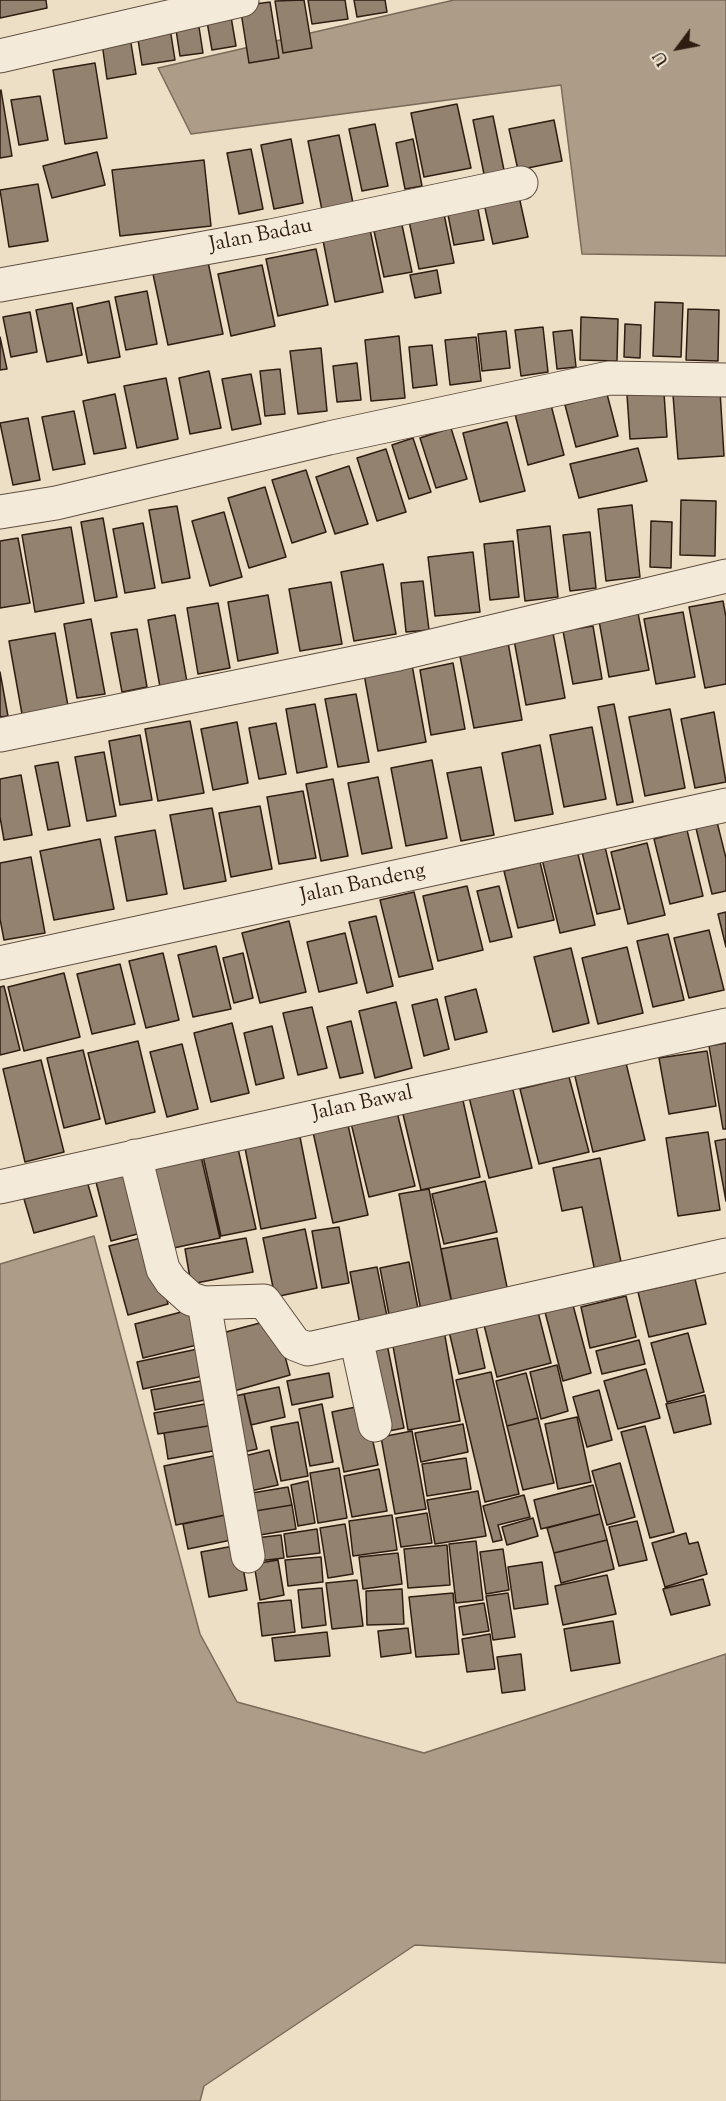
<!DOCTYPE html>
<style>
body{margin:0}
#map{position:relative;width:726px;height:2101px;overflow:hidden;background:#eddfc5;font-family:"Sorts Mill Goudy",serif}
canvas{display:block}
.north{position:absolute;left:648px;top:18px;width:60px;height:60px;-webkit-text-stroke:4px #f3ead9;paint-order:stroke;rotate:238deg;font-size:16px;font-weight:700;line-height:24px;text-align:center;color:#301d12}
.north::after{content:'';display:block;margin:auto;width:21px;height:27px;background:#301d12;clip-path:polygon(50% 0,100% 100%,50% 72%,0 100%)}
</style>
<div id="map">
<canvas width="726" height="2101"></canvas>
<div class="north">U</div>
</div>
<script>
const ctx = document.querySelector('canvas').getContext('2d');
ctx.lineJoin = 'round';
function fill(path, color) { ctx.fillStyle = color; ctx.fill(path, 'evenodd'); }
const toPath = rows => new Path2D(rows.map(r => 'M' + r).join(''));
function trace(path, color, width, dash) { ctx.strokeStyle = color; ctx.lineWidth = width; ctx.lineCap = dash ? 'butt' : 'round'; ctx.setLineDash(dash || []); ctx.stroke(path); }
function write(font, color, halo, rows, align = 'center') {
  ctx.font = font + ' "Sorts Mill Goudy",serif'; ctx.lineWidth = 5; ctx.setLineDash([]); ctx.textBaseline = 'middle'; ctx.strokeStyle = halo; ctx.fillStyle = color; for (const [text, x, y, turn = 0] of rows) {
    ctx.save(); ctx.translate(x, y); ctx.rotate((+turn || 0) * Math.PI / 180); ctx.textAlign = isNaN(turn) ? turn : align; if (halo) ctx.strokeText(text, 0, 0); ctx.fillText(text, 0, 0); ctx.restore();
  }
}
const water = toPath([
 [454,0,726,0,726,256,582,254,561,85,191,134,158,68,454,0],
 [94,1236,200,1634,237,1702,424,1753,726,1654,726,1963,415,1945,204,2086,200,2101,0,2101,0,1264,94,1236]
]);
fill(water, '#ad9d88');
trace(water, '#7b6a59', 1.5);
const building = toPath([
 [0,0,46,0,47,8,0,18,0,0],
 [304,0,312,48,283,53,275,1,304,0],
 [308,0,345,0,348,19,312,24,308,0],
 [354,0,385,0,387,12,357,17,354,0],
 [270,2,279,58,249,63,240,6,270,2],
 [230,11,236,46,212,50,206,16,230,11],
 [197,14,203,53,180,56,174,17,197,14],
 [169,22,175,60,142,65,136,27,169,22],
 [129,31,136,74,107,79,101,36,129,31],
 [95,63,107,138,65,144,53,70,95,63],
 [1,90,12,156,0,158,0,91,1,90],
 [40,96,48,140,19,145,11,100,40,96],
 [457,104,471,168,424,177,411,113,457,104],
 [493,116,505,175,485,179,473,120,493,116],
 [554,120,562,161,518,170,509,129,554,120],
 [375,124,388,186,362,191,349,129,375,124],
 [339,135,353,203,322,210,308,141,339,135],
 [291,139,303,203,274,209,261,145,291,139],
 [413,139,422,186,405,189,396,143,413,139],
 [251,149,263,209,239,214,227,153,251,149],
 [97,152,105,185,52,198,43,166,97,152],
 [204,160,211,226,120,236,112,170,204,160],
 [38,184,48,241,9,247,0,190,38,184],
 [518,192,528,237,493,244,483,199,518,192],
 [476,199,484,240,454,245,446,205,476,199],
 [443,209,454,263,419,269,408,216,443,209],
 [368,220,383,292,335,302,321,230,368,220],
 [402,225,412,272,384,277,374,231,402,225],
 [316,249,328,305,278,316,266,259,316,249],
 [208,262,223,334,168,345,153,274,208,262],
 [262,265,275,326,231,336,218,274,262,265],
 [437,270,441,293,415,298,410,275,437,270],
 [147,291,157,344,126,350,115,297,147,291],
 [109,301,120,357,88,363,77,308,109,301],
 [655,302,683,303,681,357,653,356,655,302],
 [72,303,82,355,47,362,36,310,72,303],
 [688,309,719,310,718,361,686,360,688,309],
 [30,312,37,352,11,357,3,317,30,312],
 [581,317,618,319,617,361,580,360,581,317],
 [625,324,641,325,640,358,624,357,625,324],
 [543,327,548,372,521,376,515,330,543,327],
 [572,330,576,367,557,369,553,332,572,330],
 [506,331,510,368,482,371,478,334,506,331],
 [399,336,405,398,371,401,365,340,399,336],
 [0,337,7,369,0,370,0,337],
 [476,337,481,381,450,385,445,340,476,337],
 [432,345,437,385,413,388,409,347,432,345],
 [321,348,327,411,298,414,290,351,321,348],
 [357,363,361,400,337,402,333,366,357,363],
 [280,369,285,414,265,416,260,371,280,369],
 [209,371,221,428,190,434,179,378,209,371],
 [251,374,261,424,232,430,222,379,251,374],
 [166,378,178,439,137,448,124,386,166,378],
 [720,391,724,456,678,459,673,395,720,391],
 [664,393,667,437,630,439,627,395,664,393],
 [115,394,126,448,94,454,83,401,115,394],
 [607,394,618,436,576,447,565,405,607,394],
 [551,405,564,455,528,465,515,414,551,405],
 [74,411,85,464,53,470,42,417,74,411],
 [28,418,40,480,13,485,0,423,28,418],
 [507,422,525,491,480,502,463,433,507,422],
 [451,428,467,479,436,488,420,438,451,428],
 [413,438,431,492,409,499,392,445,413,438],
 [638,448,647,481,579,498,570,464,638,448],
 [386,449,406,512,377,521,357,458,386,449],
 [349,466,368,524,335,534,316,477,349,466],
 [306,470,326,532,292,543,272,480,306,470],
 [265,487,286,557,249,568,228,498,265,487],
 [681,500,716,501,715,556,680,555,681,500],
 [632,505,640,577,606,581,598,509,632,505],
 [177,506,190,578,162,583,149,510,177,506],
 [224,512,242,577,210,586,192,521,224,512],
 [103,518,117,597,95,601,81,522,103,518],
 [651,521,672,522,671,568,650,567,651,521],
 [143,523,155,588,125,593,113,529,143,523],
 [550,526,558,597,525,601,517,530,550,526],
 [71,527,84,603,35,612,22,535,71,527],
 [590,532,596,588,570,591,563,535,590,532],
 [18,538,30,603,0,608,0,541,18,538],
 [513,541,519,597,490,600,484,544,513,541],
 [473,552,480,612,435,616,428,557,473,552],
 [383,564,396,634,354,641,341,572,383,564],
 [423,581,429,630,406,632,401,583,423,581],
 [331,582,342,644,300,651,289,589,331,582],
 [268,595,278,653,238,661,228,602,268,595],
 [723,601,726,617,726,684,705,688,689,607,723,601],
 [218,603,230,668,198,674,187,608,218,603],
 [637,608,649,670,609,677,598,615,637,608],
 [683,612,695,677,656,684,644,619,683,612],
 [175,615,187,682,160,687,148,620,175,615],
 [91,619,105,694,77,698,64,624,91,619],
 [593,626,602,679,573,684,563,631,593,626],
 [137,629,147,687,122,692,111,633,137,629],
 [55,633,68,706,22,714,9,641,55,633],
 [553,633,565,698,526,705,514,640,553,633],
 [507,637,522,720,474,728,458,646,507,637],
 [453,663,465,729,431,735,420,670,453,663],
 [412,665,426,742,378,751,364,674,412,665],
 [0,672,8,716,0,717,0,672],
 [356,694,369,762,338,767,325,699,356,694],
 [315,704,327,767,297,773,286,709,315,704],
 [614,704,633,802,617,805,598,707,614,704],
 [670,709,685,788,645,796,629,717,670,709],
 [714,712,726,782,695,788,681,719,714,712],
 [190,721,204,793,158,801,145,729,190,721],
 [237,722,248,783,213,790,201,729,237,722],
 [276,723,286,774,259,779,249,728,276,723],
 [592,727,606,799,564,807,550,735,592,727],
 [140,735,152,800,120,805,109,741,140,735],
 [540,745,553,814,515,821,502,753,540,745],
 [104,752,116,816,87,821,75,757,104,752],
 [432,760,447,838,406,846,391,768,432,760],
 [58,762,70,826,48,830,35,766,58,762],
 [481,767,494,835,461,841,447,773,481,767],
 [21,775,32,835,4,840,0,817,0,779,21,775],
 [378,777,392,848,362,854,348,783,378,777],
 [333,779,348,856,321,861,306,784,333,779],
 [303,791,316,858,279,864,267,797,303,791],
 [260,806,272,869,231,877,219,813,260,806],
 [212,808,226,881,184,889,170,815,212,808],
 [715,814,726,858,726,891,712,894,694,820,715,814],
 [155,830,167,894,127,901,115,837,155,830],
 [687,830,703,896,670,904,654,839,687,830],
 [100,839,114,909,54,920,40,851,100,839],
 [647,843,665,915,628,924,611,852,647,843],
 [605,847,620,909,597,914,582,852,605,847],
 [577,850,595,925,560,933,542,859,577,850],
 [31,857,45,933,4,940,0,919,0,863,31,857],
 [540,862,554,920,518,928,504,871,540,862],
 [467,886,483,950,438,961,423,896,467,886],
 [499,886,512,937,490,942,477,891,499,886],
 [414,892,433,969,399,977,380,900,414,892],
 [726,912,726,947,718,914,726,912],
 [376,916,393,986,367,993,349,922,376,916],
 [289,921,306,992,260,1003,242,933,289,921],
 [709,930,724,990,689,998,674,938,709,930],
 [345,933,357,983,319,992,307,942,345,933],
 [668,934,684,1000,653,1007,637,941,668,934],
 [216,946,231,1009,193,1017,178,955,216,946],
 [627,947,643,1013,598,1024,582,958,627,947],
 [571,948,589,1023,553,1032,534,957,571,948],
 [163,953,179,1020,146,1028,129,961,163,953],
 [243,953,253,998,234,1003,223,958,243,953],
 [120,964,135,1024,92,1034,77,974,120,964],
 [64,973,80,1037,24,1051,8,987,64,973],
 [4,986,20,1050,0,1055,0,987,4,986],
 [476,989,487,1032,455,1040,445,997,476,989],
 [437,999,449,1049,424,1056,412,1005,437,999],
 [396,1002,412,1068,375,1078,359,1011,396,1002],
 [312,1007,327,1068,298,1075,283,1013,312,1007],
 [351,1021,363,1073,340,1078,327,1027,351,1021],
 [232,1023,249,1093,211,1102,194,1033,232,1023],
 [272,1026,284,1078,256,1085,244,1033,272,1026],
 [138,1041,155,1112,106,1124,88,1053,138,1041],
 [726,1043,726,1129,723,1129,709,1046,726,1043],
 [182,1044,198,1109,167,1117,150,1052,182,1044],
 [83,1050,100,1119,64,1128,47,1058,83,1050],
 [707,1051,716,1106,669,1114,659,1058,707,1051],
 [624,1055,645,1140,593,1152,573,1068,624,1055],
 [41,1060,64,1152,25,1162,3,1069,41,1060],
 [569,1077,589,1152,539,1164,520,1089,569,1077],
 [511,1082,532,1168,489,1178,468,1093,511,1082],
 [462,1096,480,1177,421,1190,402,1110,462,1096],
 [396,1108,415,1186,369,1197,350,1119,396,1108],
 [346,1116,368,1215,333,1223,311,1123,346,1116],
 [708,1132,720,1210,678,1216,666,1138,708,1132],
 [300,1137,316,1218,261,1229,245,1148,300,1137],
 [726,1139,726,1201,715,1141,726,1139],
 [237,1144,256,1229,221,1236,202,1152,237,1144],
 [200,1152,220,1238,169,1249,149,1164,200,1152],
 [600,1158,622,1267,595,1272,582,1207,562,1211,553,1168,600,1158],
 [125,1170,141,1233,111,1241,95,1178,125,1170],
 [87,1181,97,1216,34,1233,24,1199,87,1181],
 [485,1181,497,1232,444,1244,432,1194,485,1181],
 [429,1189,452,1305,421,1311,399,1194,429,1189],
 [339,1227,349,1283,322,1288,312,1231,339,1227],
 [305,1229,317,1288,275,1297,263,1238,305,1229],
 [149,1236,168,1304,128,1315,109,1246,149,1236],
 [246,1238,253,1272,191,1284,185,1249,246,1238],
 [497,1238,509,1297,453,1308,441,1249,497,1238],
 [409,1262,420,1319,391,1325,380,1268,409,1262],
 [377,1267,389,1326,361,1330,350,1272,377,1267],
 [695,1279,706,1324,649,1337,638,1292,695,1279],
 [626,1296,636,1337,590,1348,581,1307,626,1296],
 [573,1305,591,1373,563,1381,545,1312,573,1305],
 [193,1309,201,1344,143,1358,135,1324,193,1309],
 [538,1312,551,1363,497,1377,484,1325,538,1312],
 [275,1319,290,1375,227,1393,211,1336,275,1319],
 [475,1322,485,1368,459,1374,448,1327,475,1322],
 [443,1325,460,1421,408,1430,391,1335,443,1325],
 [688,1333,704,1392,667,1402,651,1343,688,1333],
 [639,1340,645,1364,602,1374,596,1351,639,1340],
 [387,1344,404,1428,379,1433,362,1348,387,1344],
 [202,1348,208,1375,143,1389,137,1362,202,1348],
 [557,1365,568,1411,541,1419,530,1372,557,1365],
 [646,1369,660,1418,618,1429,604,1381,646,1369],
 [491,1372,519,1494,485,1502,456,1380,491,1372],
 [329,1373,333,1397,292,1405,287,1381,329,1373],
 [526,1373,538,1418,507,1426,496,1381,526,1373],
 [206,1380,210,1399,155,1410,151,1390,206,1380],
 [279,1387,285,1417,251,1425,244,1394,279,1387],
 [599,1390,612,1440,587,1447,573,1397,599,1390],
 [244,1394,257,1449,235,1454,223,1399,244,1394],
 [705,1395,711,1424,674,1433,666,1404,705,1395],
 [210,1403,214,1425,158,1434,154,1413,210,1403],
 [322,1404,333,1462,310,1466,299,1409,322,1404],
 [365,1405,378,1465,344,1472,332,1412,365,1405],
 [577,1417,591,1482,558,1489,545,1424,577,1417],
 [538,1418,554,1483,523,1490,507,1426,538,1418],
 [298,1422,308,1476,281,1481,271,1427,298,1422],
 [463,1424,468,1452,421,1462,415,1433,463,1424],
 [214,1425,218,1450,168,1459,164,1433,214,1425],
 [645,1426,674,1532,650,1538,621,1432,645,1426],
 [412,1431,426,1509,395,1514,381,1437,412,1431],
 [269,1450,278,1485,241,1493,232,1459,269,1450],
 [223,1454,235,1513,176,1525,164,1466,223,1454],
 [466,1458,471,1489,427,1496,422,1464,466,1458],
 [620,1463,635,1517,607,1525,592,1471,620,1463],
 [339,1468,347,1518,318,1523,310,1473,339,1468],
 [379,1469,387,1511,352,1517,344,1476,379,1469],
 [308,1481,315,1523,298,1526,291,1485,308,1481],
 [593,1485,600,1514,541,1529,534,1500,593,1485],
 [288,1487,292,1505,243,1513,240,1495,288,1487],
 [478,1491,486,1536,435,1544,427,1500,478,1491],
 [524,1495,530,1517,498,1525,502,1540,493,1542,483,1506,524,1495],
 [292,1505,296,1529,248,1537,243,1513,292,1505],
 [235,1513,241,1538,188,1549,183,1524,235,1513],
 [427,1513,432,1543,401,1547,396,1518,427,1513],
 [600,1514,607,1540,554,1553,547,1528,600,1514],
 [392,1515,397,1550,353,1556,349,1521,392,1515],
 [533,1518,538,1536,507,1545,502,1527,533,1518],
 [637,1521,647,1560,619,1566,609,1527,637,1521],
 [345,1524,353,1574,328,1578,320,1528,345,1524],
 [317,1529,320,1553,287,1557,284,1534,317,1529],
 [686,1533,689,1544,698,1542,707,1574,665,1587,652,1543,686,1533],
 [281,1535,284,1558,250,1562,247,1539,281,1535],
 [607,1540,614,1569,561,1583,554,1553,607,1540],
 [476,1541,483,1600,456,1603,449,1544,476,1541],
 [239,1545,247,1590,209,1597,201,1552,239,1545],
 [447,1545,450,1585,408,1588,404,1549,447,1545],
 [503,1549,509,1590,486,1594,480,1552,503,1549],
 [398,1553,402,1584,363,1589,359,1557,398,1553],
 [321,1557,323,1582,288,1586,285,1560,321,1557],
 [278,1560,284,1595,260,1600,254,1564,278,1560],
 [542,1562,548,1604,514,1609,508,1567,542,1562],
 [607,1575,616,1614,563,1625,555,1586,607,1575],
 [703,1579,710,1605,671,1615,663,1589,703,1579],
 [357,1580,363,1626,332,1629,326,1583,357,1580],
 [322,1588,326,1625,302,1628,298,1590,322,1588],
 [402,1589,404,1624,367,1625,366,1591,402,1589],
 [453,1593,459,1654,416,1657,409,1597,453,1593],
 [508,1593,515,1637,493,1640,486,1596,508,1593],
 [291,1600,295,1632,262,1636,258,1603,291,1600],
 [484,1603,489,1631,463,1635,459,1607,484,1603],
 [613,1621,620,1663,571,1671,564,1629,613,1621],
 [408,1628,411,1653,381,1657,378,1631,408,1628],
 [327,1632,330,1656,275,1661,272,1638,327,1632],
 [490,1634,495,1669,467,1672,462,1639,490,1634],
 [521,1654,525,1690,502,1693,497,1657,521,1654]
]);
fill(building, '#92826f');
trace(building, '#301d12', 1.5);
const minor = toPath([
 [0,56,242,0],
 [0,285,271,236,521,183],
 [0,512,56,503,329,438,609,378,726,380],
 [0,735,398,654,726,576],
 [0,963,726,805],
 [135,1156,163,1269,171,1281,191,1299,204,1303,264,1301,295,1344,308,1349,726,1255],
 [0,1187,726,1025],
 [204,1303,248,1556],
 [356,1338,375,1425]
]);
trace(minor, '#5f4e3f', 35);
trace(minor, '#f3ead9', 33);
write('21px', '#301d12', '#f3ead9', [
 ["Jalan Badau",261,237,-11],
 ["Jalan Bandeng",363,885,-12],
 ["Jalan Bawal",363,1105,-12]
]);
</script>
